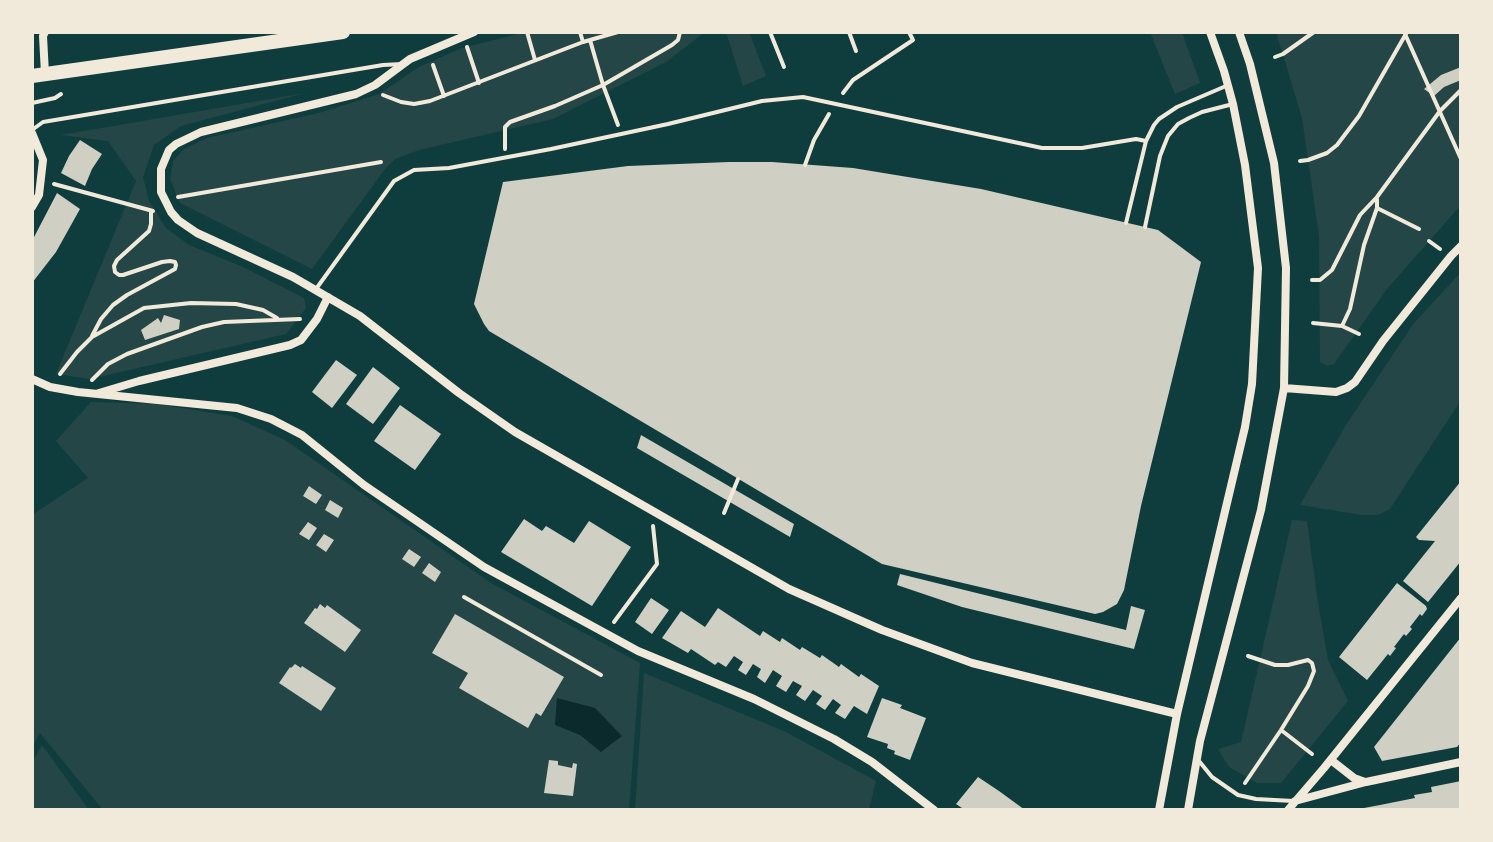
<!DOCTYPE html>
<style>
body{margin:0}
#map{position:relative;width:1493px;height:842px;overflow:hidden;background:#0f3d3e;font-family:Mulish,sans-serif}
canvas{display:block}
.frame{position:absolute;inset:0;border:34px solid #f1e9da;pointer-events:none}
</style>
<div id="map">
<canvas width="1493" height="842"></canvas>
<div class="frame"></div>
</div>
<script>
const ctx = document.querySelector('canvas').getContext('2d');
ctx.lineJoin = 'round';
function fill(path, color) { ctx.fillStyle = color; ctx.fill(path, 'evenodd'); }
const toPath = rows => new Path2D(rows.map(r => 'M' + r).join(''));
function trace(path, color, width, dash) { ctx.strokeStyle = color; ctx.lineWidth = width; ctx.lineCap = dash ? 'butt' : 'round'; ctx.setLineDash(dash || []); ctx.stroke(path); }
fill(toPath([
 [526,32,705,32,666,62,553,119,419,150,395,159,385,169,312,269,180,203,170,179,173,161,184,149,207,138,319,113,379,94,419,67,462,48],
 [726,32,749,32,766,76,743,86],
 [1150,32,1182,32,1200,83,1175,94],
 [1276,32,1461,32,1461,205,1387,289,1334,364,1327,366,1320,362,1319,236,1302,118],
 [305,93,181,126,154,145,143,177,149,201,166,228,189,245,241,266,304,298,306,308,286,334,90,379,56,374,136,181,108,141,61,135],
 [1461,272,1461,400,1390,509,1378,515,1362,515,1300,505,1346,425,1414,323],
 [91,402,156,404,232,416,285,440,491,583,640,663,629,810,103,810,40,733,32,747,32,515,88,478,56,441],
 [1292,520,1307,521,1317,596,1328,660,1348,701,1281,783,1257,783,1229,767,1218,749,1241,742],
 [644,673,786,732,876,781,869,810,635,810],
 [42,745,89,810,32,810,32,763]
]), '#244646');
fill(toPath([
 [557,698,595,708,622,736,601,752,580,735,555,725]
]), '#0a2a2b');
fill(toPath([
 [1461,67,1461,80,1444,87,1434,96,1424,89,1441,75],
 [80,140,102,154,92,169,85,186,61,173,69,156],
 [729,162,772,162,853,168,981,189,1158,230,1201,262,1141,506,1124,590,1117,604,1103,612,1095,614,882,564,489,331,484,324,474,304,503,182,628,166],
 [57,193,80,209,56,252,32,283,32,241],
 [164,315,180,320,179,329,145,340,141,330,158,318,161,323],
 [336,360,357,375,332,408,312,392],
 [373,367,400,388,373,424,346,404],
 [400,405,441,434,415,470,374,441],
 [641,435,794,524,790,537,637,448],
 [1461,481,1461,561,1428,602,1403,581,1435,541,1419,540,1416,537],
 [309,486,322,495,316,504,303,496],
 [330,500,343,508,338,518,325,510],
 [524,519,542,531,546,526,574,543,589,521,631,547,592,606,501,552],
 [308,522,317,528,309,540,299,534],
 [324,534,334,540,326,552,316,545],
 [409,549,421,557,414,567,402,559],
 [429,563,441,572,435,582,422,573],
 [900,574,1126,630,1131,606,1145,610,1134,649,962,607,897,585],
 [1397,583,1426,606,1427,609,1422,616,1420,614,1410,627,1412,629,1406,636,1404,634,1394,647,1396,648,1390,656,1388,654,1367,680,1339,657],
 [651,598,669,610,652,634,635,622],
 [320,604,325,608,327,605,361,630,345,652,304,623,315,608,317,609],
 [718,608,760,636,763,631,780,642,782,638,800,650,802,647,820,658,822,655,839,667,841,664,859,677,861,674,879,686,867,714,854,706,845,719,835,713,841,705,833,699,825,710,816,704,822,696,813,690,805,701,796,695,802,686,793,681,786,692,776,686,782,676,773,670,765,683,757,677,761,669,753,664,746,675,738,670,743,662,734,656,726,667,718,662,715,665,691,649,688,653,662,638,681,611,705,627],
 [455,614,564,677,541,716,536,713,528,728,459,688,468,673,432,653],
 [1461,637,1461,742,1457,747,1382,761,1374,747],
 [295,664,301,668,302,666,336,688,321,711,279,683,290,667,291,668],
 [882,698,902,705,900,708,926,718,910,760,894,754,895,751,887,748,888,744,867,737],
 [549,760,558,761,558,765,572,768,573,763,577,764,573,796,544,793],
 [978,777,999,791,1025,810,965,810,956,804],
 [1461,781,1461,810,1364,810,1364,808,1380,805,1415,798,1414,795,1432,792,1431,787]
]), '#cfcfc3');
trace(toPath([
 [527,32,535,60],
 [580,32,583,42],
 [1405,34,1461,159],
 [590,40,603,85,618,125],
 [467,47,479,83],
 [1275,57,1283,54,1314,32],
 [433,65,444,96],
 [843,93,853,80,913,40,909,32],
 [383,95,401,102,414,104,430,101,583,42,618,32],
 [32,103,55,98,61,94],
 [505,149,505,127,510,122,555,106,603,85,672,45,678,40,680,32],
 [1300,161,1308,160,1327,153,1337,145,1359,116,1407,32],
 [805,165,814,140,829,114],
 [54,184,153,211],
 [178,197,381,162],
 [1377,208,1419,229],
 [1429,241,1440,249],
 [1312,280,1320,280,1332,270,1360,215,1377,197,1440,111,1461,90],
 [1313,323,1342,326,1359,334],
 [1342,326,1350,309,1364,245,1377,208,1377,199],
 [92,336,101,319,113,305,127,295,175,269,176,265,175,262,170,261,162,262,123,275,119,275,115,272,114,266,117,260,149,231,151,224,151,211],
 [60,374,77,352,92,337,144,308,191,303,236,304,263,310,277,318],
 [92,380,108,364,127,354,202,327,224,322,300,319],
 [724,513,738,479],
 [614,622,657,564,653,526],
 [1281,730,1312,754],
 [1245,783,1281,730,1308,686,1314,671,1312,663,1308,660,1288,665,1275,665,1248,656]
]), '#f1e9da', 4);
trace(toPath([
 [770,32,784,67],
 [849,32,856,51],
 [32,130,43,122,383,65,402,64],
 [1126,223,1146,141,1154,125,1159,119,1177,107,1226,86],
 [1145,227,1160,156,1168,136,1178,124,1189,118,1202,112,1233,104],
 [316,289,394,181,414,170,449,168,551,149,668,124,762,101,803,97,1042,148,1082,148,1136,139,1146,141],
 [464,597,601,675],
 [1199,761,1212,777,1238,795,1256,799,1293,801]
]), '#f1e9da', 4);
trace(toPath([
 [45,32,43,36,45,74],
 [474,32,410,59,375,85,356,94,201,132,176,144,169,150,161,169,161,192,171,212,178,220,197,233,293,277,360,316,459,393,515,432,789,589,882,630,972,663,1177,714],
 [32,133,43,160,39,195,32,207],
 [32,379,50,387,78,392,237,408,271,419,302,435,364,485,484,567,638,651,754,699,834,739,872,762,934,810],
 [1284,388,1336,392,1347,388,1355,382,1383,341,1451,256,1461,246],
 [99,393,139,381,290,345,301,340,317,319,328,297],
 [1331,760,1354,778,1365,782],
 [1295,801,1366,782,1461,762],
 [1159,810,1177,714,1245,427,1252,384,1258,268,1245,165,1233,104,1224,71,1210,32],
 [1188,810,1200,741,1261,510,1284,388,1286,268,1274,163,1250,64,1239,32],
 [1288,810,1324,768,1461,598]
]), '#f1e9da', 8);
trace(toPath([
 [32,76,343,32]
]), '#f1e9da', 14);
</script>
